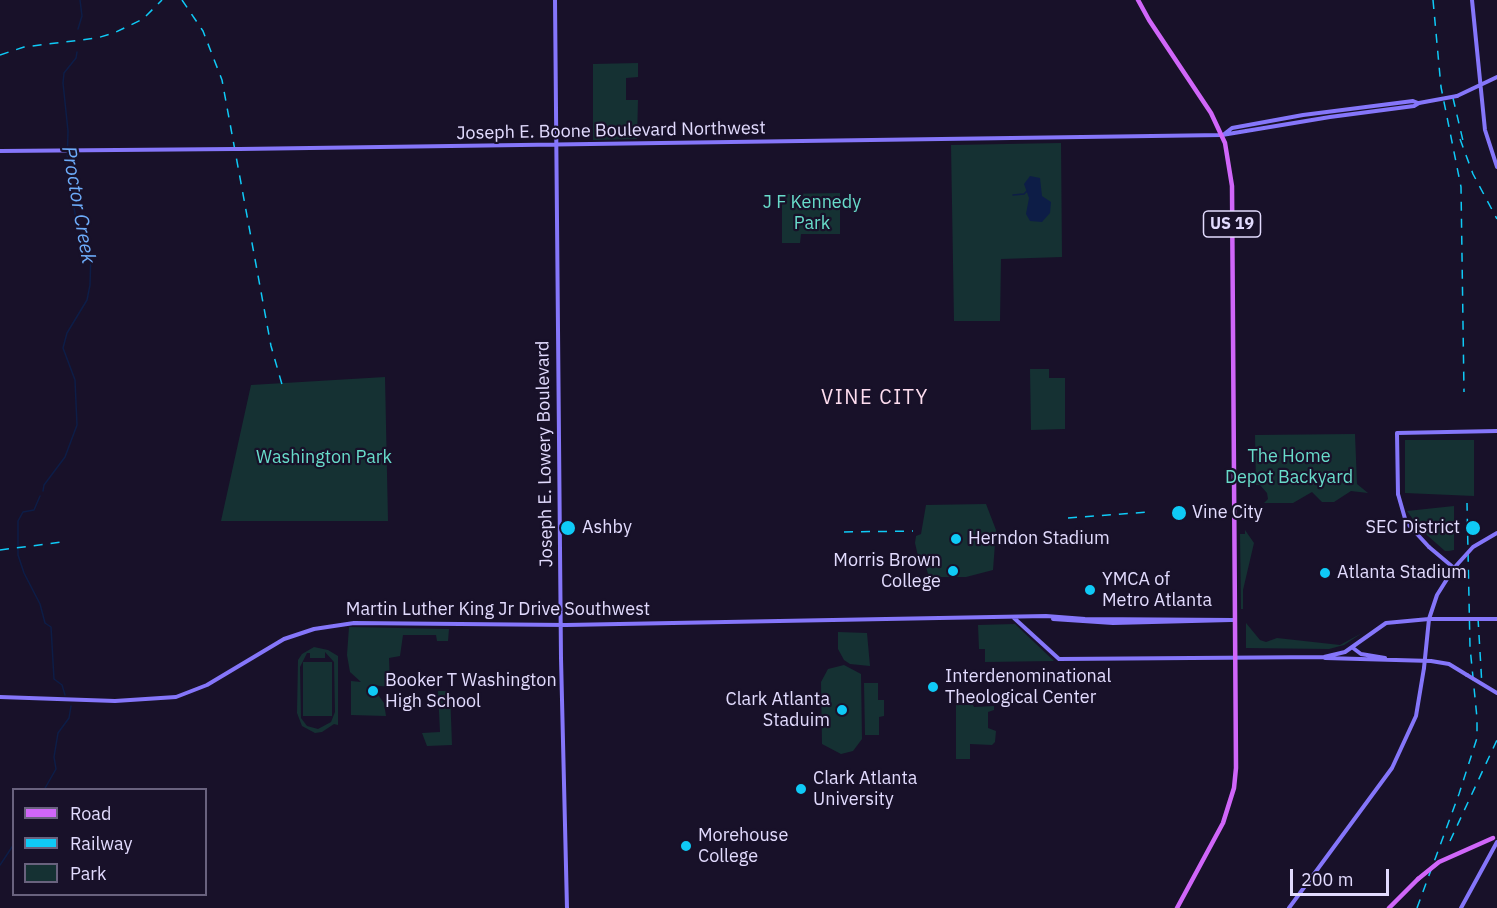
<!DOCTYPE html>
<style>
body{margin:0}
#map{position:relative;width:1497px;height:908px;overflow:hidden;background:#181129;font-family:"IBM Plex Sans",sans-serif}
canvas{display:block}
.legend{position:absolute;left:12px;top:788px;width:195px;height:108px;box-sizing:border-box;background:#181129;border:2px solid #69627e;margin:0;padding:8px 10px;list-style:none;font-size:18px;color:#e2dbfe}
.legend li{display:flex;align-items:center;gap:12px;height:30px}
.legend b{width:30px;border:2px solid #69627e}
.scale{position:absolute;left:1290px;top:869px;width:99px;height:27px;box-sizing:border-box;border:3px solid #e2dbfe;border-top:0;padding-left:8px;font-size:18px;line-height:21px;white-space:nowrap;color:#e2dbfe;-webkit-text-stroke:4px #181129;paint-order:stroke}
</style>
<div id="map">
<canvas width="1497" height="908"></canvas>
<ul class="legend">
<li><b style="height:8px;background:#d066f9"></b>Road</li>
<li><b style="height:8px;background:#0fcaf6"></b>Railway</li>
<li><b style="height:16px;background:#153133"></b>Park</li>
</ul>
<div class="scale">200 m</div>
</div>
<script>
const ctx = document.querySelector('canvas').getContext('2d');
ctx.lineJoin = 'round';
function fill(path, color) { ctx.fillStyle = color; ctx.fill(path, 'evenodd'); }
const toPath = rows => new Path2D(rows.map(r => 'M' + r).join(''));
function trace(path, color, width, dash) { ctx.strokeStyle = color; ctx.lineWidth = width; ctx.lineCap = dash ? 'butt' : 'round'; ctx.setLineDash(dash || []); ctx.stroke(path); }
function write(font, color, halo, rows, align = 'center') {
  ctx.font = font + ' "IBM Plex Sans",sans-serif'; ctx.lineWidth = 4.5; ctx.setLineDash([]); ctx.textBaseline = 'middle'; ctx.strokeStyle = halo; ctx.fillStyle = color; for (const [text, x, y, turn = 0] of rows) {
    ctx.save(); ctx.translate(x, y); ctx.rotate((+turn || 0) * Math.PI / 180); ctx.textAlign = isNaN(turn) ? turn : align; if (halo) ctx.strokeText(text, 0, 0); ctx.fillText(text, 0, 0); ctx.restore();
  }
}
fill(toPath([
 [638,63,638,77,626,78,626,100,638,100,637,139,593,140,593,64],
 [1061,143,1062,257,1001,259,1000,321,954,321,951,145],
 [840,193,840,234,801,234,800,243,782,243,782,194],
 [1030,369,1049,369,1049,378,1065,378,1065,429,1031,430],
 [385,377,388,521,221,521,251,385],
 [1355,434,1357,484,1368,493,1351,491,1334,502,1322,502,1312,492,1293,503,1264,503,1268,499,1267,493,1260,485,1256,485,1255,435],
 [1405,440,1474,440,1474,496,1405,493],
 [986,504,996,530,993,570,966,577,929,577,923,557,918,556,915,543,916,536,921,534,926,505],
 [1454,506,1454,550,1449,551,1445,551,1420,529,1407,511],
 [1245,530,1254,543,1243,590,1243,609,1241,609,1240,534,1245,534],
 [1246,623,1260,640,1266,642,1277,638,1340,645,1362,633,1344,645,1329,649,1246,648],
 [1015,624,1054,661,985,662,985,649,979,649,978,625],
 [349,627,449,629,448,641,437,641,436,635,403,635,400,656,389,658,390,687,371,685,384,703,386,716,351,715,351,681,361,682,350,672,347,655],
 [838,632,867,633,870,666,850,664,844,660,838,649],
 [314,647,328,650,338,656,338,725,334,724,322,732,315,733,302,726,297,713,298,660,302,654],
 [325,652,334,662,335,712,331,722,318,729,307,726,301,718,300,667,307,653,310,653,310,658,325,658],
 [303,662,332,662,332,716,303,716],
 [844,665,861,674,862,739,853,751,841,754,822,744,821,682,828,669],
 [864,683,878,683,878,700,884,700,884,716,879,717,879,735,865,735],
 [438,691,450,691,452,745,427,746,422,733,440,732],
 [956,705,973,705,974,707,994,706,994,710,988,712,988,728,996,731,995,742,992,745,970,744,970,759,956,759]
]), '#153133');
fill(toPath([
 [1030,176,1040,178,1042,196,1051,202,1050,213,1042,222,1030,221,1026,214,1029,198,1024,184]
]), '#0d1d47');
trace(toPath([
 [78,29,82,16,80,0],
 [1013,195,1024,194,1027,191],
 [43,491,44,485,65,457,77,425,75,380,63,348,67,333,87,300,90,285,91,251,76,219,67,166,68,131,63,83,64,73,76,58,77,52],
 [40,496,34,510,23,512,18,521,18,555,24,573,40,604,45,623,51,627,54,679,62,685,65,695],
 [44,790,56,769,54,757,58,733,69,718,71,706],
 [0,865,14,844]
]), '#0d1d47', 1.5);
trace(toPath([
 [555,0,561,658,567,908],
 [1472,0,1485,130,1497,167],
 [1457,96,1497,77],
 [1223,135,1232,128,1303,115,1413,101,1418,103],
 [240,149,1222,135,1330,117,1414,106,1419,103],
 [0,151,234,149],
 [1398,494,1397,433,1497,431],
 [1014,618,1059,659,1324,657,1345,652,1386,623,1429,619,1437,595,1454,568,1429,547],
 [1053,619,1113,623,1231,620],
 [1353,648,1361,654,1385,658],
 [1325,658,1431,661,1449,664,1467,675],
 [0,697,115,701,176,697,207,685,284,639,314,629,354,623,566,625,1046,616,1085,619,1233,620],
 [1289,908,1392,768,1416,716,1424,668],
 [1461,908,1497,842]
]), '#8576fa', 4);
trace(toPath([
 [1138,0,1149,20,1211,113,1225,143,1232,186,1236,768,1234,788,1223,823,1177,908],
 [1389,908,1418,879]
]), '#d066f9', 4.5);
trace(toPath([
 [182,0,203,31,222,80,271,346,283,388],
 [1433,0,1441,87,1461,187,1464,392],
 [0,55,24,47,97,38,114,33,143,19,162,0],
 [1453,98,1464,145],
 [1460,139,1473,174,1497,219],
 [1068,518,1148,512],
 [844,532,913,531],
 [0,550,62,542],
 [1478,618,1482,686],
 [1450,841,1497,740],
 [1417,908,1459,794,1477,738,1477,718,1470,647,1467,503]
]), '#0fcaf6', 1.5, [9, 8]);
trace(toPath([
 [1419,103,1457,96],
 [234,149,240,149],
 [1398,494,1406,522,1429,547],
 [1454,568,1473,547,1497,533],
 [1424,668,1429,619,1497,619],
 [1467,675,1497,693]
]), '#8576fa', 4);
trace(toPath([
 [1418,879,1439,862,1493,838]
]), '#d066f9', 4.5);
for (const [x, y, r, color] of [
 [1179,513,8,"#0fcaf6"],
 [568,528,8,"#0fcaf6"],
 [1473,528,8,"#0fcaf6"],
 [956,539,6,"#0fcaf6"],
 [953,571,6,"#0fcaf6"],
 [1325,573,6,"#0fcaf6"],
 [1090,590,6,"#0fcaf6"],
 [933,687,6,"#0fcaf6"],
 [373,691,6,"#0fcaf6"],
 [842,710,6,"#0fcaf6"],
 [801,789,6,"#0fcaf6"],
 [686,846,6,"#0fcaf6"]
]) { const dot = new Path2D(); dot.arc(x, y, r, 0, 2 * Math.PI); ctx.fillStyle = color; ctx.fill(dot); trace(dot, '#181129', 2); }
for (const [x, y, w] of [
 [1232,224,57]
]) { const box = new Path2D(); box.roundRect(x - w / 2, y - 13, w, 26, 4.5); ctx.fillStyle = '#181129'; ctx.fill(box); trace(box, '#e2dbfe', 1.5); }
write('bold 16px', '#e2dbfe', null, [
 ["US 19",1232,224]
]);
write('18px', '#e2dbfe', '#181129', [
 ["Joseph E. Boone Boulevard Northwest",611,131,-1],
 ["Joseph E. Lowery Boulevard",545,454,-91],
 ["Martin Luther King Jr Drive Southwest",498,610]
]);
write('18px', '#68dcca', '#181129', [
 ["J F Kennedy",812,203],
 ["Park",812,224],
 ["The Home",1289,457],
 ["Depot Backyard",1289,478],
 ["Washington Park",324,458]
]);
write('18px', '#e2dbfe', '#181129', [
 ["Vine City",1192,513],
 ["Ashby",582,528],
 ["SEC District",1460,528,"right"],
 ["Herndon Stadium",968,539],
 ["Morris Brown",941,561,"right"],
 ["College",941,582,"right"],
 ["Atlanta Stadium",1337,573],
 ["YMCA of",1102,580],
 ["Metro Atlanta",1102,601],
 ["Interdenominational",945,677],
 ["Theological Center",945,698],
 ["Booker T Washington",385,681],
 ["High School",385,702],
 ["Clark Atlanta",830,700,"right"],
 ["Staduim",830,721,"right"],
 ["Clark Atlanta",813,779],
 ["University",813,800],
 ["Morehouse",698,836],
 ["College",698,857]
], 'left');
write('italic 20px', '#6dacfa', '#181129', [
 ["Proctor Creek",78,205,80]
]);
ctx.letterSpacing = '1.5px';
write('20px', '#feddef', '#181129', [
 ["VINE CITY",875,398]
]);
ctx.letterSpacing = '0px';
</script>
